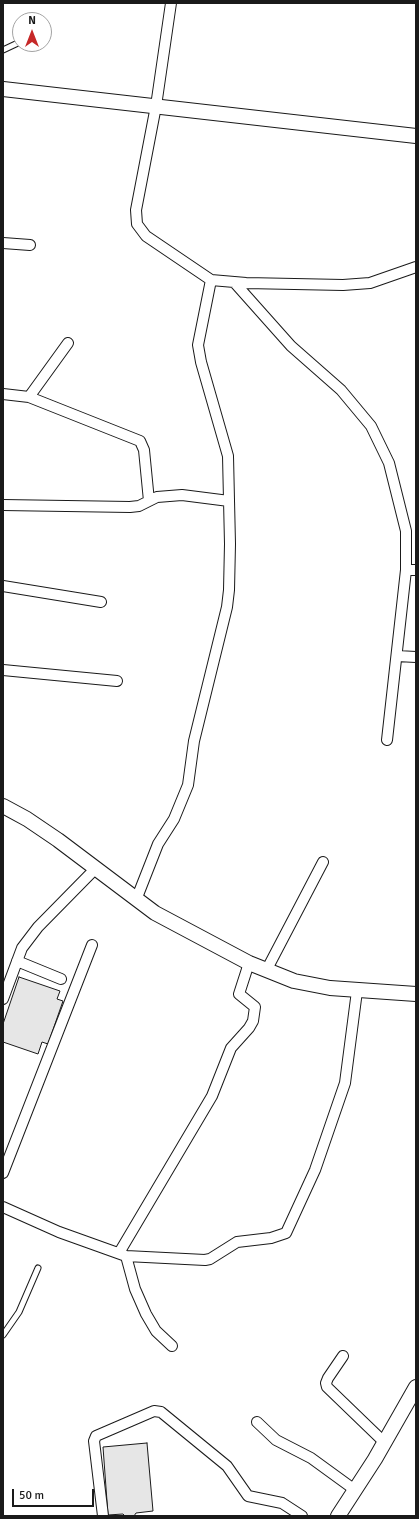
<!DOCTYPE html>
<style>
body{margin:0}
#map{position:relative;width:419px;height:1519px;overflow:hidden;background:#fff;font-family:Signika,sans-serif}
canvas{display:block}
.frame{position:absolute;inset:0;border:4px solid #1a1a1a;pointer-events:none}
.north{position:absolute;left:12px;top:12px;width:40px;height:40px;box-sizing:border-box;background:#fff;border:1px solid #a3a3a3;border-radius:50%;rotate:0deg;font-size:11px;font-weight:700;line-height:16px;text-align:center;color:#1a1a1a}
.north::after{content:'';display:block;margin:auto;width:14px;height:18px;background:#c62828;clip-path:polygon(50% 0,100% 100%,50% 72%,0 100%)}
.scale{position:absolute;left:12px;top:1489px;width:82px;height:18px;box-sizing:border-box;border:2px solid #1a1a1a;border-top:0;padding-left:5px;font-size:12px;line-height:14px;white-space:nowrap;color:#1a1a1a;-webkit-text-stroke:3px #fff;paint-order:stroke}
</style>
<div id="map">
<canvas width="419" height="1519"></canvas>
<div class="frame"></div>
<div class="north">N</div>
<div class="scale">50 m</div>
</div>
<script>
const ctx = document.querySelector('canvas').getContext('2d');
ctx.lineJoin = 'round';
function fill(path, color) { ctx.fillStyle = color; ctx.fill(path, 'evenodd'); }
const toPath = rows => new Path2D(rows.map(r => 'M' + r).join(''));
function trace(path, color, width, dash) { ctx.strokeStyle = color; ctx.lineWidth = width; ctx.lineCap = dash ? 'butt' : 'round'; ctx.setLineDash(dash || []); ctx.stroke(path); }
const building = toPath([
 [19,977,60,991,57,999,63,1001,48,1044,42,1042,38,1054,3,1042,3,1024,19,977],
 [147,1443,153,1511,136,1513,134,1516,125,1516,123,1514,108,1515,103,1447,147,1443]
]);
fill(building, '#e6e6e6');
trace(building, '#1a1a1a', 1);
const lane = toPath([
 [3,50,20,42],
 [3,1335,19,1312,38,1268]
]);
const street = toPath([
 [171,3,156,106,136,210,137,224,146,236,211,280,246,283,343,285,370,283,416,267],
 [3,243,30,245],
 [234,282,291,346,341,390,371,426,389,463,406,531,406,570,387,740],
 [3,394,29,397,140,441,144,450,149,501],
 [29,397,68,343],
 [3,505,130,507,139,506,157,497,182,495,229,501],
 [406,570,416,570],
 [3,586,101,602],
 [397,656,416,657],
 [3,670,117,681],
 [136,900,158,844,174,819,188,785,194,741,227,607,229,590,230,544,228,456,201,362,198,345,211,280],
 [17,961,61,979],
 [266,971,323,862],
 [3,999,22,948,38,927,95,869],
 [3,1173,92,945],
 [3,1207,59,1232,126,1256,205,1260,210,1259,237,1242,271,1238,286,1233,315,1170,345,1083,357,991],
 [119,1253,212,1096,231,1048,249,1028,253,1021,255,1007,239,994,249,963],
 [126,1256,135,1289,146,1314,156,1331,172,1346],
 [343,1356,328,1378,326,1383,327,1387,384,1442],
 [257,1422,276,1440,311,1458,355,1490],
 [103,1516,94,1441,96,1436,154,1411,161,1412,227,1466,248,1496,282,1503,302,1516]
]);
const secondary = toPath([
 [3,89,416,136],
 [3,806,27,819,58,840,155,913,249,963,294,981,330,988,416,994],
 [338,1516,375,1459,416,1387]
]);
trace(lane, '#1a1a1a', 7);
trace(street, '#1a1a1a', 12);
trace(secondary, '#1a1a1a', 16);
trace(lane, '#fff', 5);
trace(street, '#fff', 10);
trace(secondary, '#fff', 14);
</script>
